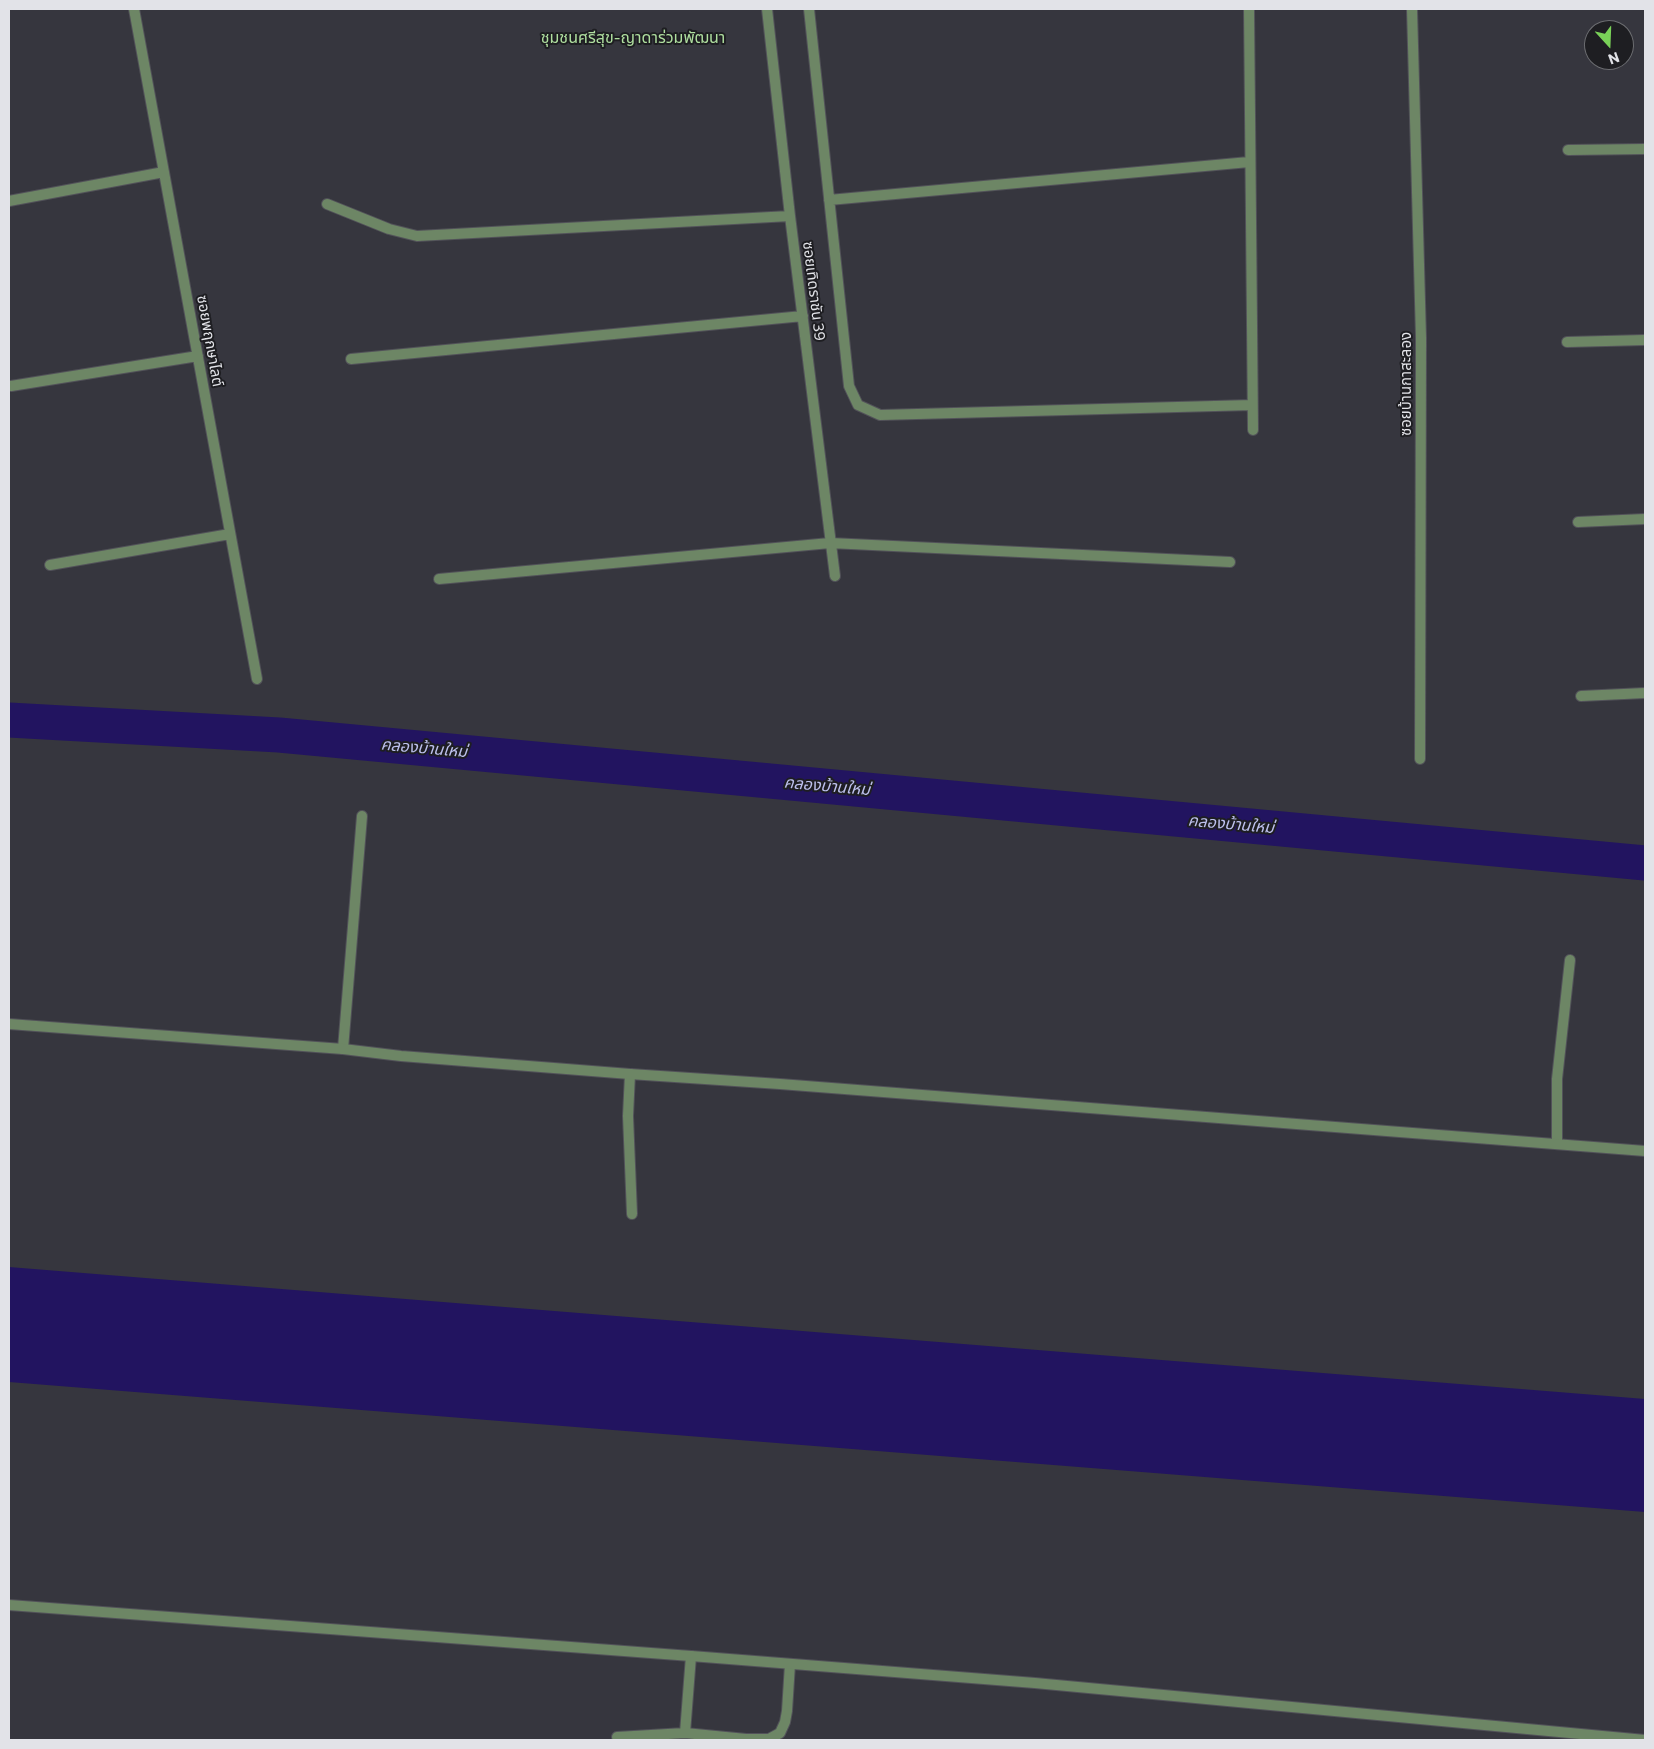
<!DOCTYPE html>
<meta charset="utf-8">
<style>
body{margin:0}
#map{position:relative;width:1654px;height:1749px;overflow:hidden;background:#36363e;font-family:Commissioner,sans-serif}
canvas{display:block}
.frame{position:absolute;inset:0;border:10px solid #e2e3e8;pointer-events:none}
.north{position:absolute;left:1584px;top:20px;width:50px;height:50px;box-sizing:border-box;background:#1e1e22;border:1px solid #6c6d71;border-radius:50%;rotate:160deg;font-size:14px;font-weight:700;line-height:20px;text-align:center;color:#e2e3e8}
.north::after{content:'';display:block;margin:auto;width:18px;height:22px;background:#79d158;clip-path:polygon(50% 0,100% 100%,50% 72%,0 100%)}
</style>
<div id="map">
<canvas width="1654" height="1749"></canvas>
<div class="frame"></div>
<div class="north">N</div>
</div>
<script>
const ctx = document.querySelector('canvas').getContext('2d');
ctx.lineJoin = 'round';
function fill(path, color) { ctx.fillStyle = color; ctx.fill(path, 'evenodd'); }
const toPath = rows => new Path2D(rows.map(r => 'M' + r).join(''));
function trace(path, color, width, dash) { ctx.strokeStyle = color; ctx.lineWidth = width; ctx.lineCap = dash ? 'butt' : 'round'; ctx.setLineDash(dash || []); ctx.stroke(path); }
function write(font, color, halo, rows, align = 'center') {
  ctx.font = font + ' Commissioner,"Noto Sans Thai",sans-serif'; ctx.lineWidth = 4; ctx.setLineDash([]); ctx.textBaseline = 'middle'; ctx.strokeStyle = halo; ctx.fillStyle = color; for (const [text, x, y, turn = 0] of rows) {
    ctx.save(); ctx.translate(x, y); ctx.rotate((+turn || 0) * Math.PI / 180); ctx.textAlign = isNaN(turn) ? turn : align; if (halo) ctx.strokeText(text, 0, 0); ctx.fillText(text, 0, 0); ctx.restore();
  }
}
fill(toPath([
 [9,1267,1645,1399,1645,1512,9,1382]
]), '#221460');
trace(toPath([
 [9,720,279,735,1645,863]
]), '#221460', 35);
const lane = toPath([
 [809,9,849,386,858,405,880,415,1252,405],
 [1249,9,1253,430],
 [829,200,1249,162],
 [343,1049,362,816],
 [630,1074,628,1116,632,1214],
 [1557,1144,1557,1079,1570,960],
 [685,1733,691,1656],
 [617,1737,685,1733,746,1739,769,1739,780,1733,785,1722,787,1711,790,1664]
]);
const street = toPath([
 [134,9,257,679],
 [767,9,790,216,835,576],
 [1412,9,1421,338,1420,759],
 [1568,150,1645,149],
 [9,201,164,172],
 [327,204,389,229,417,236,790,216],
 [1567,342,1645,340],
 [351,359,803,316],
 [11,386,198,356],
 [1578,522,1645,519],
 [50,565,230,534],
 [439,579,830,543,1230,562],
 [1581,696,1645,693],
 [9,1024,343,1049,401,1056,630,1074,780,1084,1645,1151],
 [9,1605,691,1656,1035,1683,1645,1740]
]);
trace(lane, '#525259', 12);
trace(street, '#525259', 12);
trace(lane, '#6d8665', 10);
trace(street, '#6d8665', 10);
write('15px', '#e2e3e8', '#1e1e22', [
 ["ซอยเทิดราชัน 39",814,291,83],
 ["ซอยพฤกษาไลต์",210,341,80],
 ["ซอยบ้านกาสะลอง",1406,384,-90]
]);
write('16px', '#afdf9f', '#1e1e22', [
 ["ชุมชนศรีสุข-ญาดาร่วมพัฒนา",633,38]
]);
write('italic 16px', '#bdc0ed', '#1e1e22', [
 ["คลองบ้านใหม่",424,748,5],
 ["คลองบ้านใหม่",827,786,5],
 ["คลองบ้านใหม่",1231,824,5]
]);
</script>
